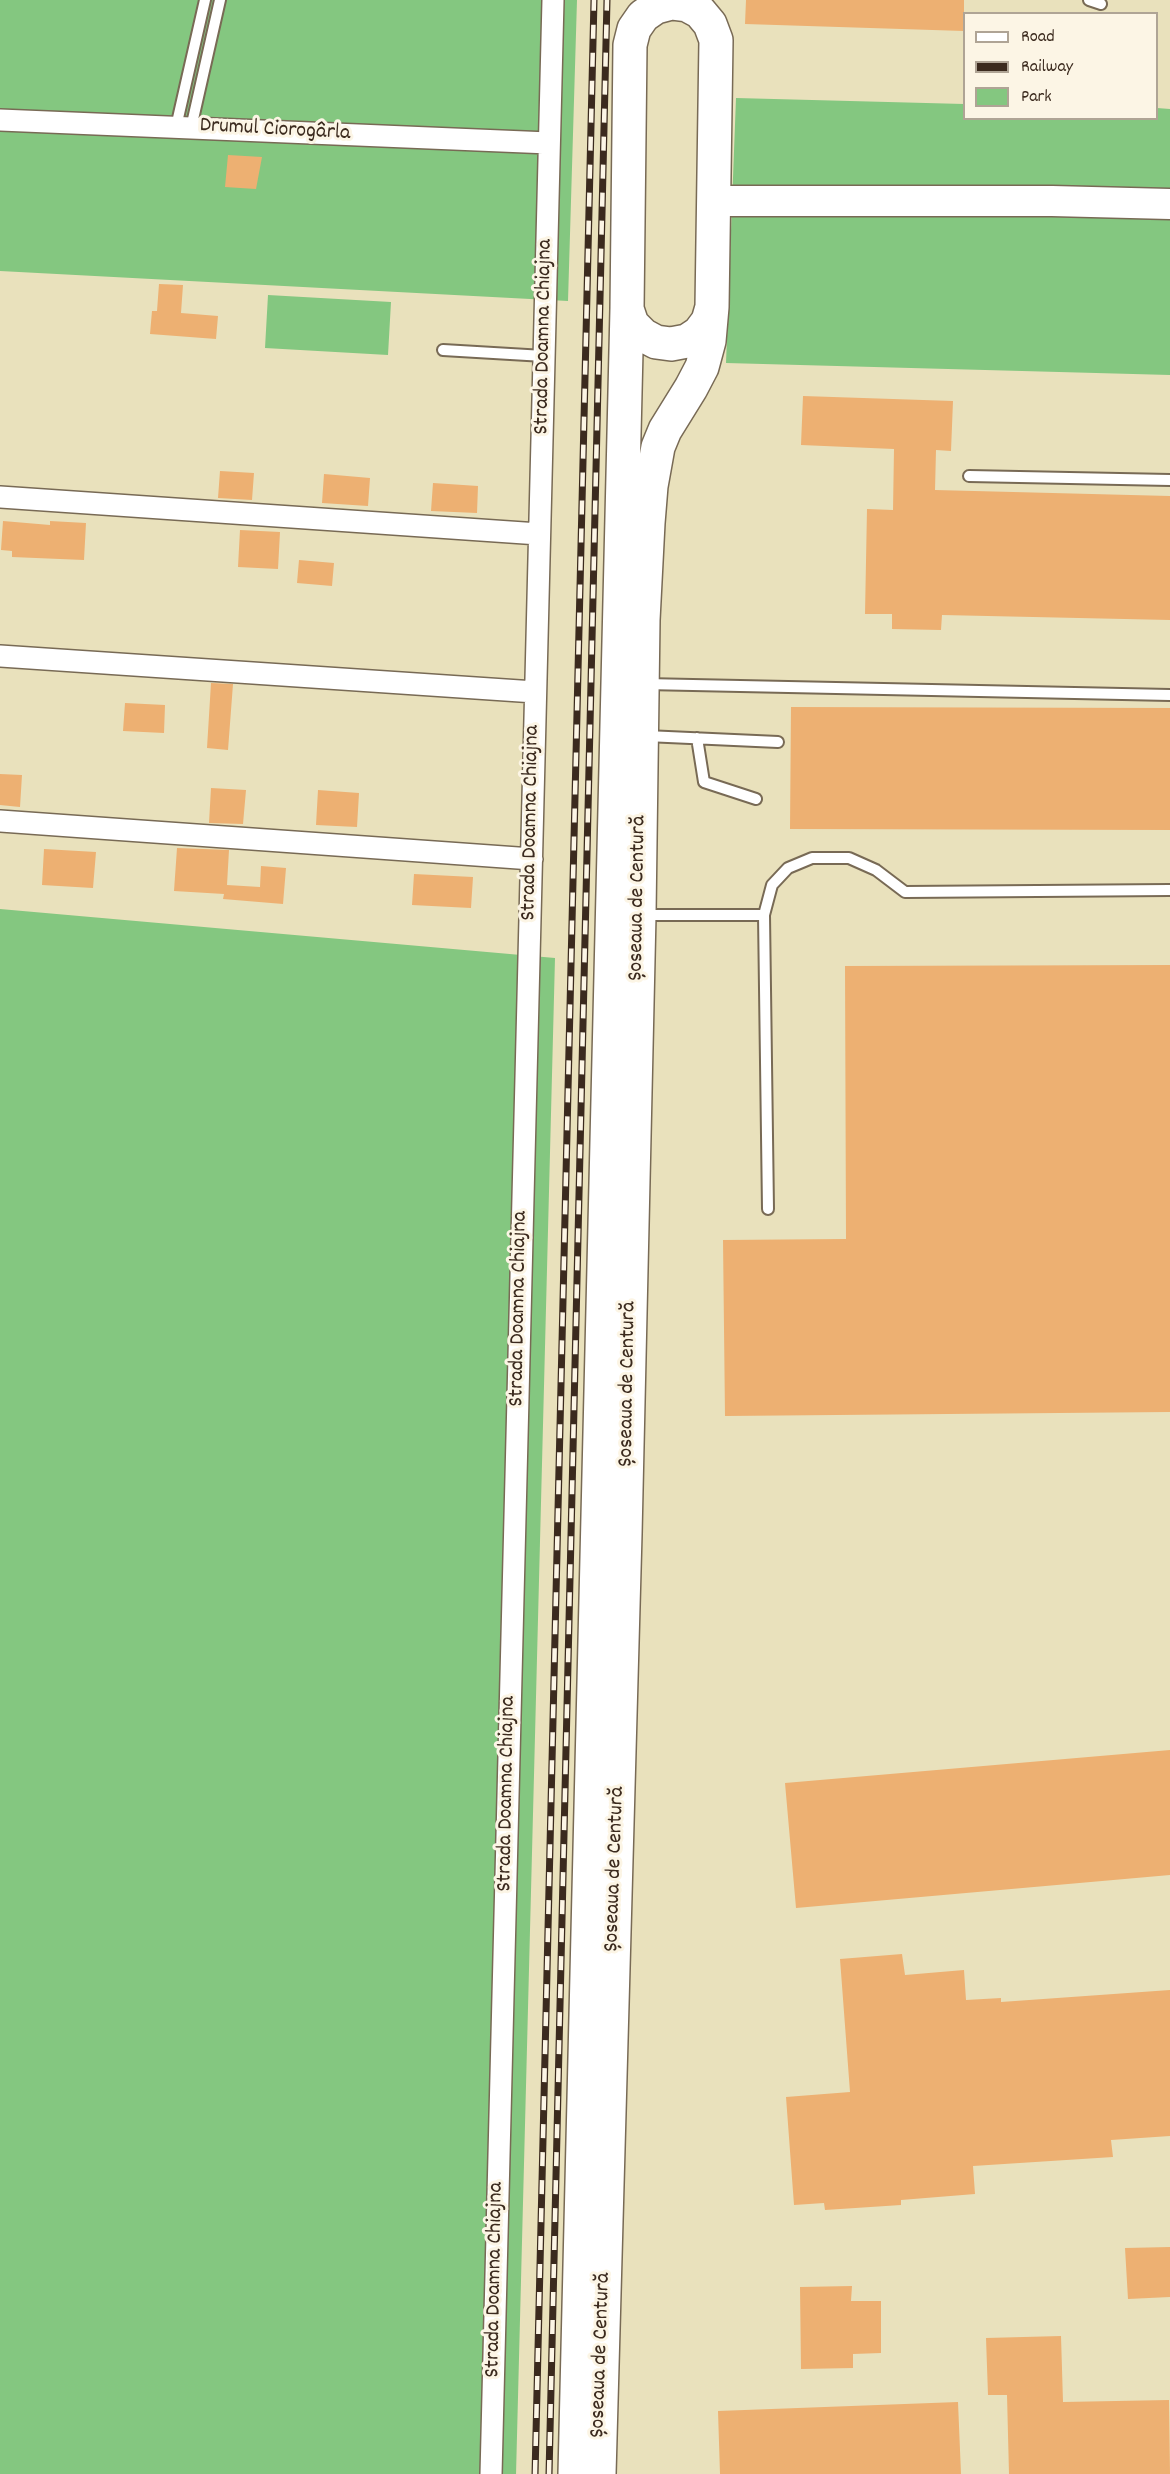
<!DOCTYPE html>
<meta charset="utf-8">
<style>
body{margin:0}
#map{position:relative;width:1170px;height:2474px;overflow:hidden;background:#e9e1bc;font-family:Dekko,sans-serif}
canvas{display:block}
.legend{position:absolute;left:963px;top:12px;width:195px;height:108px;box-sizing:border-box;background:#fcf5e5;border:2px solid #afa495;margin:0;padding:8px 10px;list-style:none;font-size:18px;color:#3b2a1e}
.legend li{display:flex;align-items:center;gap:12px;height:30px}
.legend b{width:30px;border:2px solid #afa495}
</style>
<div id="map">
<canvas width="1170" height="2474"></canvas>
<ul class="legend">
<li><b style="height:8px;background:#fff"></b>Road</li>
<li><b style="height:8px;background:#3b2a1e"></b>Railway</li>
<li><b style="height:16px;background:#84c780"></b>Park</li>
</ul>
</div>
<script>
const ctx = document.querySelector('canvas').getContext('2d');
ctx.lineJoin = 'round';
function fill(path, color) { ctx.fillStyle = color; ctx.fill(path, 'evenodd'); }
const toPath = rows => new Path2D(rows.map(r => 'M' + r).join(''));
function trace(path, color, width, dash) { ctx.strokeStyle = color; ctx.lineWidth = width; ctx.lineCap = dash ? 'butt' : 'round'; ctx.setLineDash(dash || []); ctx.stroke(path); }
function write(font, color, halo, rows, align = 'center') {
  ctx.font = font + ' Dekko,sans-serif'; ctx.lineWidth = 6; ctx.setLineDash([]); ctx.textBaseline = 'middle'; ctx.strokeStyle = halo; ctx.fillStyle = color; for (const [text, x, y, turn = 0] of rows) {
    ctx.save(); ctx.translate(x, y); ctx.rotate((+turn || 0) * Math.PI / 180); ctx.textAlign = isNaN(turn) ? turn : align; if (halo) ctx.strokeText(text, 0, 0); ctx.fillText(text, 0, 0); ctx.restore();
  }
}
fill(toPath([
 [0,0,577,0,568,301,0,271],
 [736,98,964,104,964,118,1156,118,1157,108,1170,109,1170,375,726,363],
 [268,295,391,302,388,355,265,348],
 [0,909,555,958,516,2474,0,2474]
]), '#84c780');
fill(toPath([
 [746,0,964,0,964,31,745,24],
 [228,155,262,157,256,189,225,187],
 [159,284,183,285,181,313,218,316,216,339,150,334,152,311,157,311],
 [803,396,953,401,951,451,936,450,935,490,1170,496,1170,620,942,615,941,630,892,629,892,614,865,614,867,509,893,510,894,449,801,445],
 [220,471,254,473,252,500,218,498],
 [324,474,370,478,368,506,322,503],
 [433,483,478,486,477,513,431,511],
 [3,521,50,525,50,521,86,523,84,560,12,557,12,551,1,550],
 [240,530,280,532,278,569,238,567],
 [299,560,334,563,332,586,297,583],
 [211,683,233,684,228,750,207,748],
 [125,703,165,705,164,733,123,731],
 [791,707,1170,708,1170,830,790,829],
 [0,774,22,775,20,807,0,805],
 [211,788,246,790,243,824,209,823],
 [318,790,359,793,357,827,316,825],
 [177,848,229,850,227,885,260,887,261,866,286,868,283,904,223,899,224,894,174,891],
 [44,849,96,852,93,888,42,885],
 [414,874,473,877,471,908,412,905],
 [1170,965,1170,1412,725,1416,723,1240,846,1239,845,966],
 [1170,1750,1170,1875,796,1908,785,1783],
 [902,1954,905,1975,964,1970,966,2000,1001,1998,1001,2002,1170,1990,1170,2136,1111,2140,1113,2157,973,2166,975,2194,901,2200,901,2205,825,2210,824,2203,794,2205,786,2097,850,2092,840,1959],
 [1170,2247,1170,2297,1128,2299,1125,2248],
 [852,2286,851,2301,881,2301,881,2353,853,2354,853,2368,801,2369,800,2287],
 [1061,2336,1063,2402,1169,2400,1170,2474,1009,2474,1007,2395,988,2395,986,2338],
 [958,2402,961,2474,720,2474,718,2411]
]), '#edb072');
const lane = toPath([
 [1089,0,1101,4],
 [176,127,205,0],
 [191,128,220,0],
 [443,350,544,356],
 [969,476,1170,480],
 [645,684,1170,695],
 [646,736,778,742],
 [697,738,704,782,756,799],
 [642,915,764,915],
 [768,1209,764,915,772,885,788,868,812,858,849,858,876,870,905,892,1170,890]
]);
const street = toPath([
 [0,120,549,143],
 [0,497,539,534],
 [0,656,535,692],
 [0,821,532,859],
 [491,2474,553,0]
]);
const secondary = toPath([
 [715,201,1052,201,1170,204]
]);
const primary = toPath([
 [671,3,687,5,700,12,710,24,716,40,712,307,708,321,699,333,687,341,671,344,656,342,643,335,632,324,627,309,630,45,634,29,643,16,656,7,671,3],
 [575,2474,627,309],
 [599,2474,625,1534,639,915,643,620,648,523,651,486,658,447,665,430,691,388,702,367,709,341,712,307]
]);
trace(lane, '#786a55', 14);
trace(street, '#786a55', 24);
trace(secondary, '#786a55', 33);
trace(primary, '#786a55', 36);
trace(lane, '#fff', 10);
trace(street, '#fff', 21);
trace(secondary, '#fff', 30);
trace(primary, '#fff', 33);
const rail = toPath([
 [535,2474,594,0],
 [549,2474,607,0]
]);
trace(rail, '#3b2a1e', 7);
trace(rail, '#fcf5e5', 4.5, [14]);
write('22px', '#3b2a1e', '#fcf5e5', [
 ["Drumul Ciorogârla",275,131,3],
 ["Strada Doamna Chiajna",545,337,-89],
 ["Strada Doamna Chiajna",532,823,-89],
 ["Șoseaua de Centură",639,898,-89],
 ["Strada Doamna Chiajna",520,1309,-89],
 ["Șoseaua de Centură",629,1384,-89],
 ["Strada Doamna Chiajna",508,1794,-89],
 ["Șoseaua de Centură",616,1869,-88],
 ["Strada Doamna Chiajna",496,2280,-89],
 ["Șoseaua de Centură",602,2355,-88]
]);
</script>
